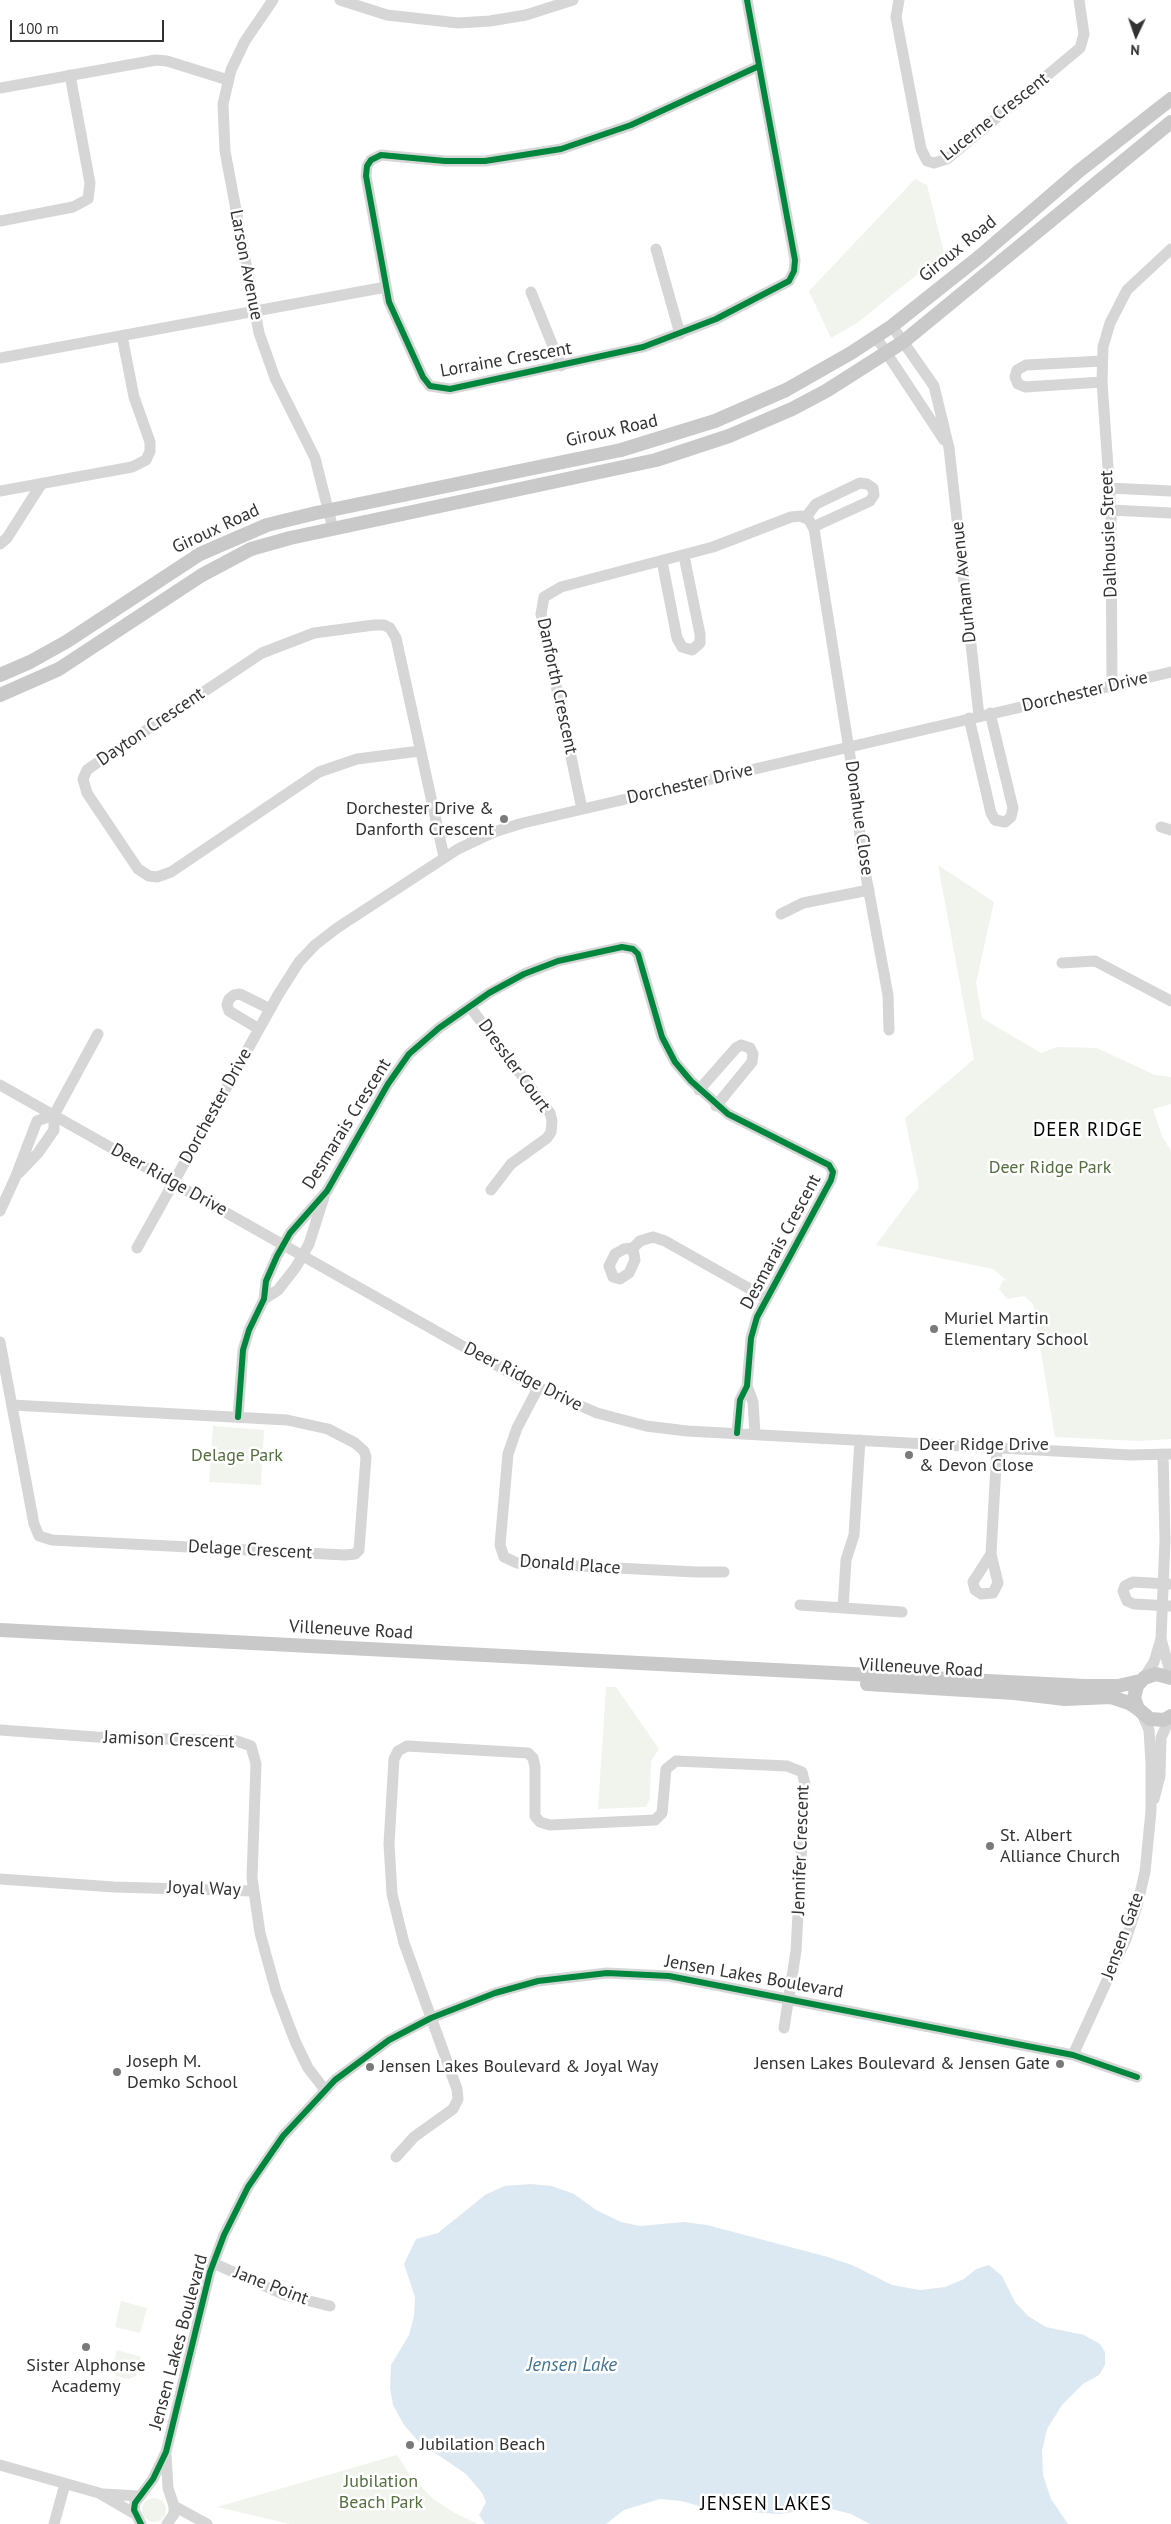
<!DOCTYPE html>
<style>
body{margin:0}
#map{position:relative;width:1171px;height:2524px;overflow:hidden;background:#fff;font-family:"PT Sans",sans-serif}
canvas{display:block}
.north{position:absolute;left:1111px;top:10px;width:50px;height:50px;-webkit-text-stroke:4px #fff;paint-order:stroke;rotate:183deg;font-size:14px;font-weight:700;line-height:20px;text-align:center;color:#323232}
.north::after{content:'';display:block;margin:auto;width:18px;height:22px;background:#323232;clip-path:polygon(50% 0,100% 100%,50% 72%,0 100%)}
.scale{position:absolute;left:10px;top:20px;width:154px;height:22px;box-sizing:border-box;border:2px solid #323232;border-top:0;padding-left:6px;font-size:15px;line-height:18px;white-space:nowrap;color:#323232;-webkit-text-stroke:4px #fff;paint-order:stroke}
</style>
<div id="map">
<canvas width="1171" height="2524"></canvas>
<div class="north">N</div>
<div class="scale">100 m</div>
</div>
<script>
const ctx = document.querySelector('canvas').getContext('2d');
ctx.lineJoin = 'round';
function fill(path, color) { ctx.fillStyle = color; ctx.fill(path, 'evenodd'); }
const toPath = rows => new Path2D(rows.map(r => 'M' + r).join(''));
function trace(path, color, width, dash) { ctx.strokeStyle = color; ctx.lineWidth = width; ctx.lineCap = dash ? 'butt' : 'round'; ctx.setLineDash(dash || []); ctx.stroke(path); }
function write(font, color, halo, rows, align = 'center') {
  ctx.font = font + ' "PT Sans",sans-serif'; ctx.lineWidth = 5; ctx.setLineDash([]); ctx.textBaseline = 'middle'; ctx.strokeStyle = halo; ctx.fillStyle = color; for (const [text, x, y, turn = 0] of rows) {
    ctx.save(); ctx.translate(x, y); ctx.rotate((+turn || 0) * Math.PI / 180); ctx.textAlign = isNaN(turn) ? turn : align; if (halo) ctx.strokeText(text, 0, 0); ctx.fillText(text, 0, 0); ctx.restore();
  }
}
fill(toPath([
 [915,179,927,185,944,253,857,323,831,338,809,291],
 [938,865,994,902,976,983,982,1018,1041,1053,1057,1047,1097,1048,1155,1075,1171,1077,1171,1104,1153,1109,1162,1136,1171,1151,1171,1439,1139,1441,1055,1437,1033,1304,1024,1296,1007,1299,999,1289,1003,1280,1007,1281,993,1269,876,1245,919,1187,905,1118,974,1059],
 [213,1426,264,1430,261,1485,209,1482],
 [606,1687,616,1687,659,1749,651,1761,650,1798,646,1807,598,1809],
 [121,2301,147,2308,140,2333,115,2327],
 [117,2350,141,2357,136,2376,128,2379,116,2376,112,2368],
 [397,2455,410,2475,433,2499,455,2513,478,2524,290,2524,217,2507],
 '142 2510a12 12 0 1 1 24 0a12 12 0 1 1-24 0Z'
]), '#f1f4ed');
fill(toPath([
 [531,2184,552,2186,574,2194,596,2210,621,2222,640,2226,684,2222,707,2225,828,2257,852,2265,892,2285,920,2290,945,2287,964,2279,976,2269,989,2265,1002,2276,1015,2302,1028,2316,1046,2327,1084,2335,1100,2344,1105,2352,1105,2365,1099,2375,1083,2384,1062,2405,1047,2429,1042,2451,1043,2475,1051,2499,1068,2524,870,2524,851,2514,824,2507,780,2514,714,2510,681,2501,660,2499,624,2510,606,2524,485,2524,479,2515,486,2502,482,2493,466,2474,419,2442,404,2425,393,2405,390,2388,391,2365,409,2335,414,2316,415,2297,404,2264,416,2239,438,2233,485,2195,504,2186]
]), '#dde9f2');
trace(toPath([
 [273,0,245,41,231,70,223,104,225,151,259,333,275,378,315,458,333,529],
 [340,0,387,15,458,23,490,21,526,15,573,0],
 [747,0,795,260,794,271,789,281,716,319,643,347,450,389,430,386,423,377,389,302,366,176,367,166,371,160,381,155,445,161,485,161,561,149,631,125,759,66],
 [899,0,896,17,921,149,927,161,934,163,947,159,1080,48,1084,34,1079,0],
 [0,88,156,60,167,61,228,80],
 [0,221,73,207,88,199,90,183,70,75],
 [656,249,680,334],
 [531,292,561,366],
 [892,326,934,386,949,448,979,716],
 [876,337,944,440],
 [0,358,386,287],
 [1102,361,1026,365,1017,370,1015,377,1018,384,1025,387,1102,382],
 [1109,488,1171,491],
 [0,491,132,467,146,460,150,451,150,442,134,397,122,336],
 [1111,510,1171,513],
 [805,518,816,504,860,483,867,484,873,488,874,495,870,501,813,527],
 [0,544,7,538,42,483],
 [662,561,677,638,682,647,692,650,700,643,700,634,684,556],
 [1112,686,1111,510,1102,382,1103,347,1110,323,1127,290,1171,249],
 [969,718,991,813,995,820,1005,822,1011,817,1013,808,990,713],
 [420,751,357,759,319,772,171,872,157,877,149,876,138,869,87,793,83,779,87,770,94,765,262,653,314,633,374,625,384,625,390,628,396,638,444,857],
 [582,809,541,614,544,597,561,587,713,547,791,517,801,516,809,520,814,529,857,800,861,849,888,995,889,1030],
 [1161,827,1171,830],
 [781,914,803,903,869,890],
 [1062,963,1095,961,1171,1001],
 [470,1007,550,1113,552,1121,551,1132,547,1138,511,1164,491,1190],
 [259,1029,229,1011,227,1005,229,999,234,995,240,994,270,1009],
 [0,1085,528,1383,597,1413,646,1426,687,1431,1130,1455,1171,1454],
 [699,1090,736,1048,741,1045,750,1048,753,1054,752,1062,716,1106],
 [54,1115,98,1034],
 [19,1173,38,1153,54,1130,54,1115],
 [0,1211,16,1176,37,1121,54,1115],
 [137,1248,278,995,299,962,315,945,337,928,458,849,494,832,523,823,1171,672],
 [633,1248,635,1260,629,1273,620,1279,613,1277,609,1266,615,1254,624,1249,633,1248,640,1241,653,1237,665,1241,766,1298],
 [264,1299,278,1290,296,1267,309,1244,324,1197],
 [0,1342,34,1524,39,1536,52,1540,345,1555,355,1554,359,1550,366,1457,364,1451,355,1443,328,1429,287,1420,12,1405],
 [747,1386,753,1402,755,1434],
 [538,1388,517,1428,508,1454,500,1545,504,1557,517,1563,696,1572,724,1572],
 [238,1417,243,1350,249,1330,264,1299,266,1281,277,1256,290,1233,327,1191,388,1084,409,1054,439,1028,489,993,524,974,558,961,622,947,633,949,638,954,662,1037,675,1062,691,1081,728,1114,829,1165,833,1172,831,1180,757,1317,751,1338,747,1386,740,1400,737,1433],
 [991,1554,973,1582,975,1590,981,1594,993,1593,998,1583,991,1554,997,1448],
 [1169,1584,1133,1582,1125,1586,1123,1591,1127,1601,1134,1604,1171,1606],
 [800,1605,902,1612],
 [843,1608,846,1560,854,1535,860,1440],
 [1161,1639,1171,1675],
 [1144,1678,1154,1662,1161,1639,1165,1540,1163,1454],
 [0,1730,96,1737,237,1741,251,1746,256,1764,252,1878,260,1933,276,1991,295,2041,308,2068,325,2090],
 [1154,1799,1160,1776,1161,1738,1170,1717],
 [0,1879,114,1887,253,1891],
 [1073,2055,1126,1939,1137,1906,1145,1872,1151,1811,1151,1764,1149,1730,1143,1716],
 [396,2157,414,2137,453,2109,458,2099,457,2089,404,1943,392,1894,389,1844,394,1759,398,1751,407,1746,528,1753,533,1758,535,1767,535,1816,540,1822,550,1825,655,1820,662,1813,666,1769,676,1761,787,1766,802,1772,805,1784,796,1951,784,2028],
 [213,2263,285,2295,330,2306],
 [166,2455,168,2488,174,2506,174,2514,167,2524],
 [0,2465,99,2493,135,2514],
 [103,2494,139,2496],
 [174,2506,207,2524],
 [54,2524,65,2484],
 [141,2524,134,2510,135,2503,153,2479,166,2452,210,2272,224,2235,248,2187,283,2136,335,2080,389,2040,431,2018,495,1993,538,1981,607,1973,669,1976,1073,2055,1137,2077]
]), '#d6d6d6', 11);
trace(toPath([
 [0,675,30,662,66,642,200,554,267,525,316,513,621,450,715,421,786,390,851,353,892,326,979,257,1079,171,1171,99],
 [0,695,59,669,202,575,251,549,290,538,656,460,729,436,792,409,826,391,903,342,1171,122],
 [0,1630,1085,1686,1118,1686,1140,1681],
 [1171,1678,1156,1674,1144,1678,1137,1686,1134,1698,1138,1709,1150,1719,1164,1720,1171,1716],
 [867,1684,1014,1693,1065,1699,1111,1697,1129,1703,1138,1709]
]), '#c9c9c9', 14);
trace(toPath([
 [747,0,795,260,794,271,789,281,716,319,643,347,450,389,430,386,423,377,389,302,366,176,367,166,371,160,381,155,445,161,485,161,561,149,631,125,759,66],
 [238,1417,243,1350,249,1330,264,1299,266,1281,277,1256,290,1233,327,1191,388,1084,409,1054,439,1028,489,993,524,974,558,961,622,947,633,949,638,954,662,1037,675,1062,691,1081,728,1114,829,1165,833,1172,831,1180,757,1317,751,1338,747,1386,740,1400,737,1433],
 [141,2524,134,2510,135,2503,153,2479,166,2452,210,2272,224,2235,248,2187,283,2136,335,2080,389,2040,431,2018,495,1993,538,1981,607,1973,669,1976,1073,2055,1137,2077]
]), '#00873e', 6);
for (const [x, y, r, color] of [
 [504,819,5,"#7a7a7a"],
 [934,1329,5,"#7a7a7a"],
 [909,1455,5,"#7a7a7a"],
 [990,1846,5,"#7a7a7a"],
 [1060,2064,5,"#7a7a7a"],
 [370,2067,5,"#7a7a7a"],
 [117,2072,5,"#7a7a7a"],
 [86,2347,5,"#7a7a7a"],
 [410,2445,5,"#7a7a7a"]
]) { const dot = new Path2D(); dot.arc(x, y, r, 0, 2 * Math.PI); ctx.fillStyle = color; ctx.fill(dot); trace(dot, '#fff', 2); }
write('18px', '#323232', '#fff', [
 ["Lucerne Crescent",995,117,-38],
 ["Giroux Road",958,249,-39],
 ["Larson Avenue",246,265,79],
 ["Lorraine Crescent",506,360,-10],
 ["Giroux Road",612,431,-13],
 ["Giroux Road",216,529,-25],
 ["Dalhousie Street",1109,534,-92],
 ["Durham Avenue",964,582,-96],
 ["Danforth Crescent",557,686,78],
 ["Dorchester Drive",1085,692,-13],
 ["Dayton Crescent",151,727,-34],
 ["Dorchester Drive",690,784,-13],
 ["Donahue Close",859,818,82],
 ["Dressler Court",514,1066,54],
 ["Dorchester Drive",216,1106,-61],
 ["Desmarais Crescent",347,1124,-58],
 ["Deer Ridge Drive",169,1180,29],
 ["Desmarais Crescent",781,1242,-62],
 ["Deer Ridge Drive",523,1377,27],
 ["Delage Crescent",250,1550,3],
 ["Donald Place",570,1565,4],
 ["Villeneuve Road",351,1630,3],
 ["Villeneuve Road",921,1668,3],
 ["Jamison Crescent",169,1740,2],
 ["Jennifer Crescent",801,1850,-88],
 ["Joyal Way",204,1889,2],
 ["Jensen Gate",1123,1936,-70],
 ["Jensen Lakes Boulevard",754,1977,10],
 ["Jane Point",271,2286,21],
 ["Jensen Lakes Boulevard",179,2342,-75]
]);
write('18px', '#323232', '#fff', [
 ["Dorchester Drive &",494,809,"right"],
 ["Danforth Crescent",494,830,"right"],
 ["Muriel Martin",944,1319],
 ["Elementary School",944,1340],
 ["Deer Ridge Drive",919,1445],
 ["& Devon Close",919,1466],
 ["St. Albert",1000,1836],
 ["Alliance Church",1000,1857],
 ["Joseph M.",127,2062],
 ["Demko School",127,2083],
 ["Jensen Lakes Boulevard & Jensen Gate",1050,2064,"right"],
 ["Jensen Lakes Boulevard & Joyal Way",380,2067],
 ["Sister Alphonse",86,2366,"center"],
 ["Academy",86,2387,"center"],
 ["Jubilation Beach",420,2445]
], 'left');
write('18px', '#546e3f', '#fff', [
 ["Deer Ridge Park",1050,1168],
 ["Delage Park",237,1456],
 ["Jubilation",381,2482],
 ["Beach Park",381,2503]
]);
ctx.letterSpacing = '1px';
write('19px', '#000', '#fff', [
 ["DEER RIDGE",1088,1131],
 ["JENSEN LAKES",766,2505]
]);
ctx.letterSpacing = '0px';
write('italic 19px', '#407295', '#fff', [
 ["Jensen Lake",572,2366]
]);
</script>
